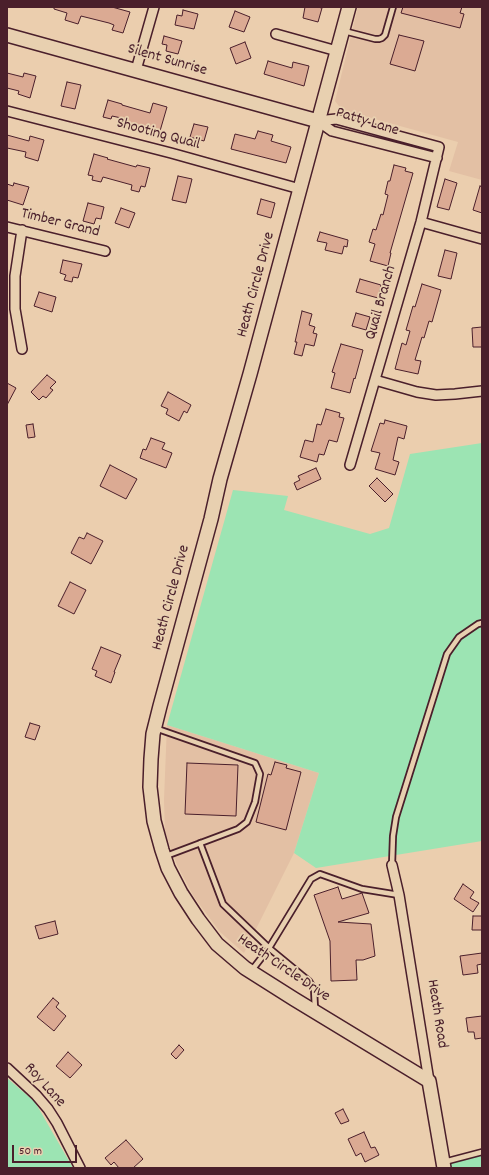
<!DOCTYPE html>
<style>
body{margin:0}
#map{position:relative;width:489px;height:1175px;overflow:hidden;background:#ebceae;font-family:Dekko,sans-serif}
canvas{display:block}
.frame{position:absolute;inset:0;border:8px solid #4a1f2b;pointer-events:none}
.scale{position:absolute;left:12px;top:1145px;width:65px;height:18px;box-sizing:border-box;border:2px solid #4a1f2b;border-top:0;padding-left:5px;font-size:12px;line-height:14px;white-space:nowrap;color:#4a1f2b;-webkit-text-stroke:3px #e8d0b0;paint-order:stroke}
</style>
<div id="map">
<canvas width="489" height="1175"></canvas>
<div class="frame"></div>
<div class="scale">50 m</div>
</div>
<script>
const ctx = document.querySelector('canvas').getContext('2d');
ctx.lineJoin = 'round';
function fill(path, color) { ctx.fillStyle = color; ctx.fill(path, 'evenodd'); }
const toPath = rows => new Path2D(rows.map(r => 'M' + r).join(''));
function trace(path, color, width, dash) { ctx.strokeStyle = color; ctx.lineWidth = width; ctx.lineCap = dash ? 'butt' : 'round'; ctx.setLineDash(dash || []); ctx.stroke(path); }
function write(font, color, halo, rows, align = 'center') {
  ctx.font = font + ' Dekko,sans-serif'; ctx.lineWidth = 3.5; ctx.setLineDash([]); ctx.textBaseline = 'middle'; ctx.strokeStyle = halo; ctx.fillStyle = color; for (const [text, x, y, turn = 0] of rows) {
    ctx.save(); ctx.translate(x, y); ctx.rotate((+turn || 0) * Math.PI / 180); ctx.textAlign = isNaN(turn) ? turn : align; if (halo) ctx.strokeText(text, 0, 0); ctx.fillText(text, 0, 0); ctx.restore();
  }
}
fill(toPath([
 [358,7,482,7,482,180,449,171,458,142,342,110,335,101],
 [167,725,319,773,294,853,244,953,220,932,194,897,177,865,165,832,164,800]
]), '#e3c0a4');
fill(toPath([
 [482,443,482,841,316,868,294,853,319,773,167,725,233,490,288,496,284,510,370,534,389,528,410,454],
 [7,1078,35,1102,73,1168,7,1168],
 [482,1152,482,1168,444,1168,443,1163]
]), '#9ce4b3');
const building = toPath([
 [54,7,112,7,130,12,123,33,112,30,114,25,109,23,81,16,78,24,65,20,67,13,54,9,54,7],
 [305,7,317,7,322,8,318,22,303,18,305,7],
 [403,7,462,7,460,13,464,14,460,28,401,13,403,7],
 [183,10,198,14,194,29,175,25,177,15,182,16,183,10],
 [235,11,250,17,244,32,229,27,235,11],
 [399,35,424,41,415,71,390,64,399,35],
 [164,36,182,41,178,54,166,51,167,45,162,44,164,36],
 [245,42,251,58,236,64,230,48,245,42],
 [268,61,292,68,293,62,309,66,304,86,264,74,268,61],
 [7,73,23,77,24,73,36,76,30,98,18,94,19,91,7,88,7,73],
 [67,82,81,85,75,109,61,106,67,82],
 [108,100,122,104,122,105,150,113,153,103,167,107,160,131,125,122,126,119,112,116,111,119,103,117,108,100],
 [194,124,208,127,204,141,190,137,194,124],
 [258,131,273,135,271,141,291,147,286,163,231,149,235,134,255,139,258,131],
 [7,135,29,141,30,136,44,140,38,161,25,157,26,152,7,148,7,135],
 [94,154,108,158,107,159,136,167,137,165,150,168,145,187,141,186,139,192,131,190,132,185,103,177,101,182,92,180,93,176,88,175,94,154],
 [394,165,406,168,405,171,413,173,390,253,391,253,388,266,370,261,375,244,369,242,373,229,376,230,381,214,383,215,388,195,385,194,388,181,390,181,394,165],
 [178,176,192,179,186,203,172,200,178,176],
 [445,179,457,183,449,210,437,207,445,179],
 [14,183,29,187,23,205,7,200,7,184,13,186,14,183],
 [480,186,482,187,482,213,473,210,480,186],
 [261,199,275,203,271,218,257,214,261,199],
 [88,203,104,207,101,219,96,218,94,224,83,221,88,203],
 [121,208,135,213,129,228,115,223,121,208],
 [320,232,348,240,347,247,344,246,342,254,325,250,327,243,317,241,320,232],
 [445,250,457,253,451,279,438,276,445,250],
 [63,260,82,264,78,278,73,277,72,282,64,280,66,275,60,273,63,260],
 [360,279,381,285,378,298,356,292,360,279],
 [422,284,441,290,432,322,429,321,424,338,422,337,415,360,421,361,418,374,395,369,402,343,406,345,410,331,406,330,413,306,415,307,422,284],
 [39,292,56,297,52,312,34,306,39,292],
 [302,311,312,314,309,325,315,327,313,333,317,334,314,346,305,344,302,356,294,354,297,342,295,342,302,311],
 [356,313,370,317,366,330,352,326,356,313],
 [482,327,482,347,473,347,472,328,482,327],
 [341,344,363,350,355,379,354,378,350,393,331,388,335,373,332,372,341,344],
 [47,375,56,382,50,388,53,390,46,398,43,396,39,400,31,392,47,375],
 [7,383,16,388,7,405,7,383],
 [168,392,191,405,187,413,184,411,179,421,166,414,168,409,161,406,168,392],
 [326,409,340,413,339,417,344,418,337,442,329,440,324,455,319,454,317,462,300,457,305,440,313,442,317,424,321,425,326,409],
 [385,420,407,426,404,439,398,437,393,460,399,462,395,475,375,469,380,453,371,451,380,423,384,424,385,420],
 [33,424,35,437,28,438,26,425,33,424],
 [151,438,165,443,162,449,172,453,166,468,140,458,143,449,146,450,151,438],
 [110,465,137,479,126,499,100,486,110,465],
 [316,468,321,479,297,490,294,483,300,480,298,476,316,468],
 [377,478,393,494,385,502,369,486,377,478],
 [87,533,103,541,91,564,71,553,79,537,84,539,87,533],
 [70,582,86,590,74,614,58,606,70,582],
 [101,647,121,655,114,672,115,672,111,683,95,676,97,671,92,669,101,647],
 [30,723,40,726,35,740,25,737,30,723],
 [275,762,287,765,286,768,301,772,286,830,256,822,268,774,271,775,275,762],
 [187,763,238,765,236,816,185,814,187,763],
 [463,884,474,892,470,898,479,903,473,912,454,899,463,884],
 [338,887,342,899,362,893,369,913,338,922,371,924,375,956,363,960,356,960,357,980,331,981,330,941,314,895,338,887],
 [473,916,482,916,482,930,472,930,473,916],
 [55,921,58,934,39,939,35,926,55,921],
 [482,953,482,964,477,965,478,973,463,975,460,956,482,953],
 [53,998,59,1003,56,1007,66,1016,54,1031,37,1017,53,998],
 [482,1016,482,1038,475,1039,474,1032,468,1032,466,1018,482,1016],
 [179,1045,184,1050,176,1059,171,1054,179,1045],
 [68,1052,82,1065,70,1078,56,1066,68,1052],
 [343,1109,349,1121,341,1124,335,1113,343,1109],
 [364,1132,371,1148,375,1147,379,1155,365,1162,361,1153,356,1156,348,1139,364,1132],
 [126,1140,143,1159,133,1168,119,1168,114,1162,111,1165,105,1158,126,1140]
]);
fill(building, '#dbaa93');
trace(building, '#4a1f2b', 1);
const lane = toPath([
 [344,31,375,39,379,39,382,38,385,35,393,7],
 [155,728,255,763,260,774,255,802,247,822,238,829,166,856],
 [200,843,223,904,269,948,309,981,314,989,315,1009],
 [392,865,393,836,396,817,447,654,459,637,478,624,482,623],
 [252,970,269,948,311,879,320,874,362,889,399,895],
 [444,1162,482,1152]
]);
const street = toPath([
 [276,34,337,51],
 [136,70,154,7],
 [7,111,171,153,300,189],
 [318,121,336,119,439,147,421,222,350,465],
 [318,121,332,131,437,158],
 [421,222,482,239],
 [7,227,105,251],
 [22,349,15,309,15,276,22,230],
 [375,380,417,392,436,395,455,394,482,391],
 [392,865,399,895,429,1081],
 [7,1068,36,1095,48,1109,57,1123,80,1168]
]);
const secondary = toPath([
 [349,7,250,374,220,479,211,519,160,706,153,734,151,759,150,787,154,821,162,850,168,868,181,893,198,919,217,944,245,968,294,999,429,1081,444,1168],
 [7,35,318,121]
]);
trace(lane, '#4a1f2b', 8);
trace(street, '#4a1f2b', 12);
trace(secondary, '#4a1f2b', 16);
trace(lane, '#e8d0b0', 4.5);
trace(street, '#e8d0b0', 9);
trace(secondary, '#e8d0b0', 13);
write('16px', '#4a1f2b', '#e8d0b0', [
 ["Silent Sunrise",167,61,16],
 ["Patty Lane",367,123,17],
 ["Shooting Quail",158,135,15],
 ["Timber Grand",60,224,14],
 ["Heath Circle Drive",257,285,-75],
 ["Quail Branch",382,303,-74],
 ["Heath Circle Drive",172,598,-75],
 ["Heath Circle Drive",283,969,34],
 ["Heath Road",436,1014,81],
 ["Roy Lane",44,1086,48]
]);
</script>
